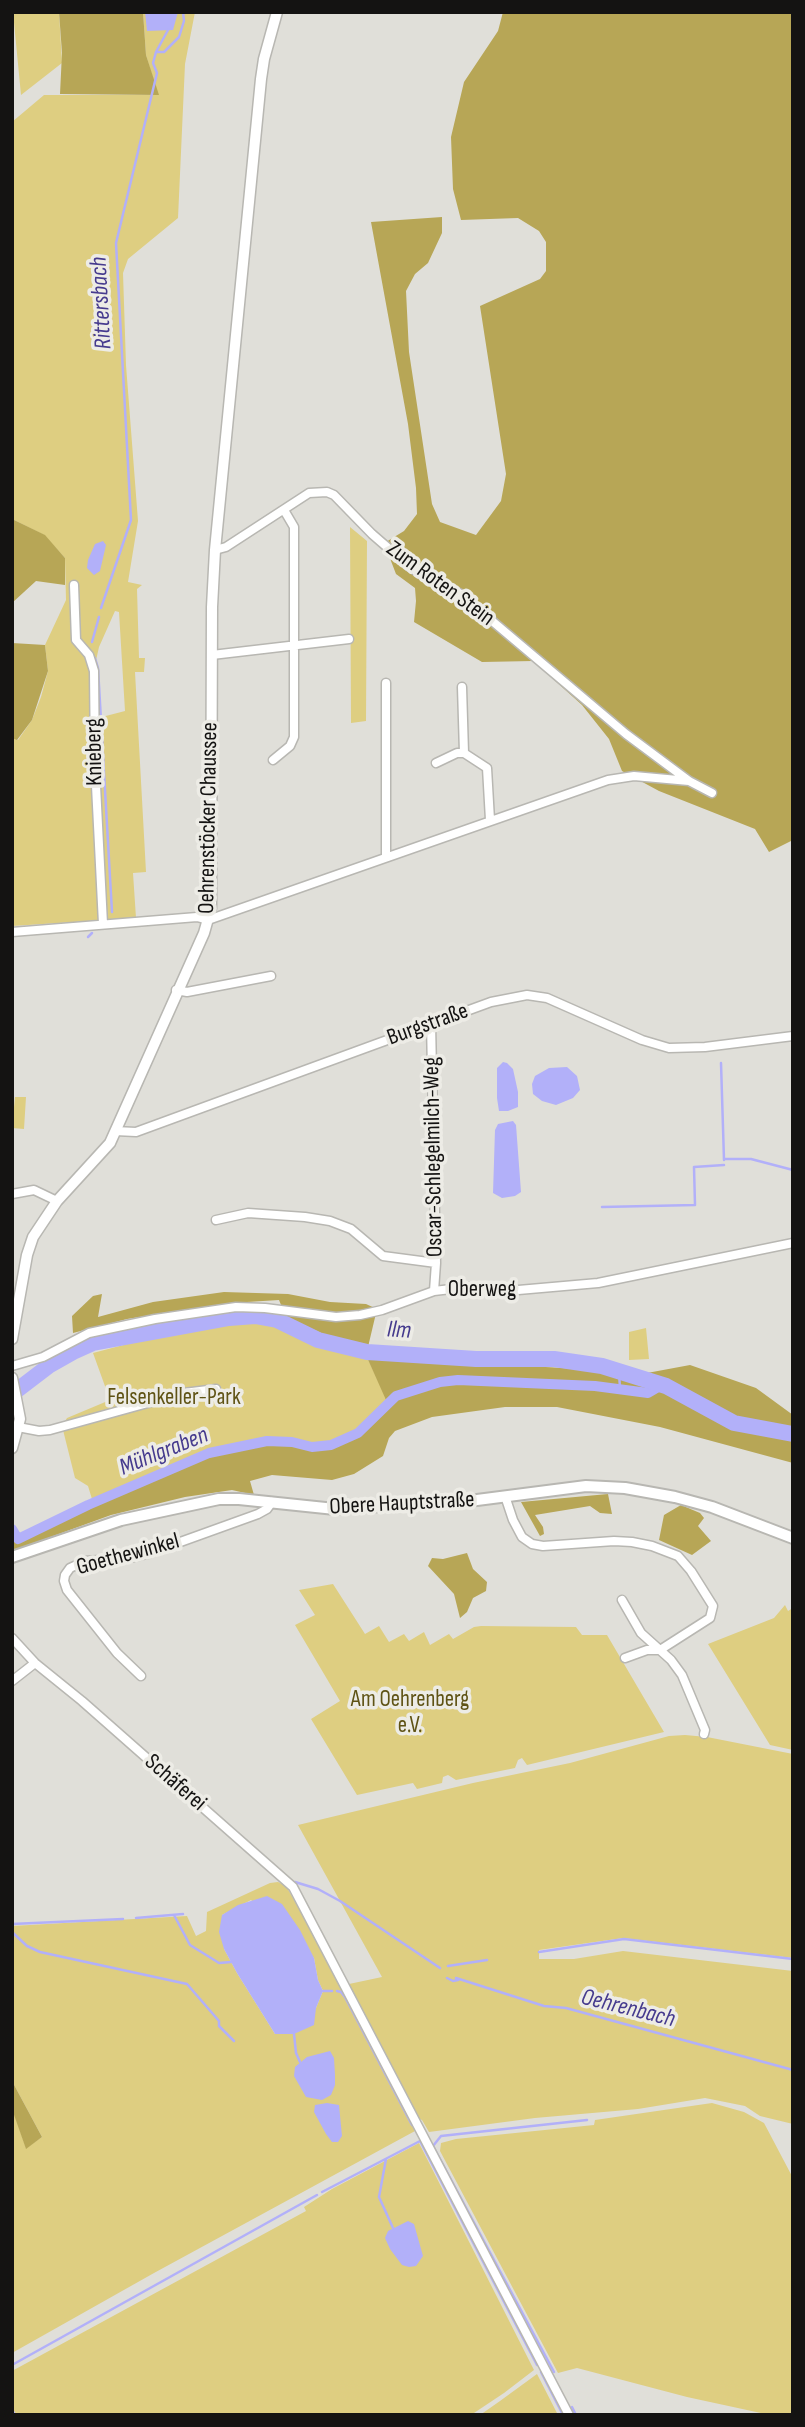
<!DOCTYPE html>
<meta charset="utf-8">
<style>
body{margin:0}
#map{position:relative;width:805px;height:2427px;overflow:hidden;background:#e0dfd9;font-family:"Sofia Sans Condensed",sans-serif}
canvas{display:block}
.frame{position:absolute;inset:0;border:14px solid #141312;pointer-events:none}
</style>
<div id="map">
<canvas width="805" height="2427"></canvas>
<div class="frame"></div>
</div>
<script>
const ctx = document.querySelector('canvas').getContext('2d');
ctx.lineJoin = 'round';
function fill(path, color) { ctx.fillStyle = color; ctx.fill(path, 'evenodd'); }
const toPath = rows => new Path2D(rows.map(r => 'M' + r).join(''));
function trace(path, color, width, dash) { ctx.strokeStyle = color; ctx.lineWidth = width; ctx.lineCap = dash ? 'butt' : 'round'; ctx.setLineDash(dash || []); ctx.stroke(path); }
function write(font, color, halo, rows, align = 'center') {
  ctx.font = font + ' "Sofia Sans Condensed",sans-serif'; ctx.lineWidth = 7; ctx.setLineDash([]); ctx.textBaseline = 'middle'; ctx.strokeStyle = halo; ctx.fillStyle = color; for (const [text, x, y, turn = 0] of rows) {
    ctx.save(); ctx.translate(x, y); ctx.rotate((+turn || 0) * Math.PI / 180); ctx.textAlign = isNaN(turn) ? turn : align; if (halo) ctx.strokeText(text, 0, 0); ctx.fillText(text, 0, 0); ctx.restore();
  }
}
fill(toPath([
 [13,12,59,12,62,63,21,95],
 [143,12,195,12,185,64,178,218,128,259,123,273,126,365,138,521,128,582,142,585,137,589,139,658,145,658,144,672,135,672,146,872,133,873,136,918,12,926,12,738,18,740,32,720,41,697,48,671,45,645,66,600,65,558,44,535,12,519,12,122,44,95,158,95,146,55],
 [115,611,119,612,125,711,98,718,95,665,99,647],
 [350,527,367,541,366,721,351,723],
 [15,1097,26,1097,24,1129,12,1128],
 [286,1317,365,1353,387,1400,364,1425,348,1436,330,1443,312,1444,292,1439,207,1450,92,1499,88,1486,75,1478,62,1426,67,1418,110,1400,93,1353,131,1343,229,1323],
 [646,1328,649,1359,629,1360,629,1332],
 [333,1584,365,1634,379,1626,389,1642,404,1634,409,1641,424,1632,430,1645,449,1634,453,1639,474,1627,481,1626,576,1627,582,1635,607,1635,664,1732,527,1765,522,1758,518,1760,515,1768,456,1780,448,1775,443,1777,442,1783,417,1789,413,1783,357,1795,311,1719,340,1701,295,1625,315,1615,299,1590],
 [785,1605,788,1611,793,1608,793,1750,770,1745,708,1644,774,1618],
 [685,1735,707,1737,793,1754,793,1958,623,1938,539,1950,539,1959,574,1959,623,1951,793,1971,793,2124,760,2116,745,2106,705,2098,638,2109,535,2118,429,2132,422,2120,417,2118,349,1984,382,1977,298,1825,473,1783,570,1763,669,1736],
 [278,1882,286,1886,315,1936,415,2131,154,2273,12,2353,13,2110,26,2148,42,2137,12,2081,12,1926,187,1916,196,1936,206,1931,207,1912,270,1883],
 [251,1900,314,1958,318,1980,323,1991,316,2008,275,2034,237,1973,224,1949,222,1915],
 [712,2103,744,2112,764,2123,793,2178,793,2415,770,2415,687,2397,577,2368,558,2373,440,2151,441,2143,456,2139,594,2125,595,2120],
 [419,2143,534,2370,504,2393,471,2415,12,2415,12,2371,306,2211,304,2207,332,2189],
 [537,2374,558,2415,480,2415,500,2401]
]), '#dece81');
fill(toPath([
 [59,12,143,12,146,55,159,95,60,94,62,53],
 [503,12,793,12,793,840,769,852,755,829,659,791,622,771,609,739,582,705,533,661,482,662,414,622,416,601,415,588,396,574,391,561,386,542,404,531,417,514,416,488,408,424,371,222,442,217,442,233,428,263,415,274,406,291,409,352,432,504,440,522,476,535,501,501,506,474,480,306,540,279,546,271,546,242,539,231,518,218,461,220,453,189,451,137,464,82,498,31],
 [12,519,45,535,65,558,65,585,36,581,12,603],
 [12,643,45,645,48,671,32,720,17,740,12,738],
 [224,1292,288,1294,330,1302,366,1304,377,1309,368,1347,461,1362,647,1373,690,1365,756,1388,793,1415,793,1463,660,1427,557,1407,505,1407,432,1417,395,1431,389,1438,383,1456,354,1474,332,1480,272,1475,250,1481,254,1495,232,1490,185,1497,111,1515,12,1551,12,1543,33,1535,33,1530,92,1499,207,1450,268,1439,292,1439,312,1444,330,1443,348,1436,364,1425,386,1400,365,1353,286,1317,279,1300,231,1303,127,1319,73,1333,72,1316,93,1296,102,1294,98,1317,153,1302],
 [608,1494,612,1514,600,1513,590,1506,535,1515,543,1527,544,1534,540,1536,521,1502],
 [681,1505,700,1513,704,1518,698,1526,711,1541,692,1555,659,1540,664,1515],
 [467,1553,473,1569,487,1582,486,1591,473,1598,467,1612,460,1618,454,1594,428,1566,432,1558,443,1559],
 [12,2081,42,2137,26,2149,12,2109]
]), '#b7a656');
fill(toPath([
 [145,12,178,12,173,30,147,31],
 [103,541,106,545,100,571,94,575,87,568,88,560,95,544],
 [503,1062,507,1063,513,1069,518,1092,518,1107,508,1111,499,1111,497,1098,497,1068],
 [567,1067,577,1076,580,1090,573,1098,556,1105,542,1101,533,1094,532,1084,535,1076,549,1068],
 [513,1121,516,1125,521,1192,515,1196,502,1198,493,1193,495,1130,498,1124],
 [267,1896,282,1904,300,1930,314,1958,318,1980,323,1991,316,2008,314,2025,294,2034,275,2034,237,1973,224,1949,219,1932,222,1915,238,1905],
 [330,2051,334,2058,335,2075,335,2085,331,2095,322,2100,306,2097,294,2076,295,2067,307,2057],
 [327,2103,339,2105,342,2136,338,2142,332,2142,326,2134,314,2112,315,2105],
 [408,2221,414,2224,423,2256,416,2266,409,2267,402,2265,390,2249,385,2238,388,2231]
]), '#b2b0f9');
trace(toPath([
 [156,52,168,30],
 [101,608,131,520,116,243,157,73,153,63,156,52,164,52,179,37,184,21,183,12],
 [92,642,99,617],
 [95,658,98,668,112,912],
 [88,937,92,933],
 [721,1063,724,1160],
 [724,1159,751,1159,793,1170],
 [602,1207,695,1205,694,1167,724,1165],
 [619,1372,620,1389],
 [295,1882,318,1889,340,1901,440,1968],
 [174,1915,190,1945,219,1963,231,1962],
 [136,1918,183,1914],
 [12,1924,123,1919],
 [12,1932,27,1946,40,1952,187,1984,219,2021,219,2026,234,2041],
 [539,1952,624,1939,793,1959],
 [448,1966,487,1960],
 [447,1978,453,1981,458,1980],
 [456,1978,544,2006,566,2008,793,2070],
 [323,1991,332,1991],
 [337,1991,341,1992,345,1997,412,2125],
 [294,2034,296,2053,300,2062],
 [386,2159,379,2197,393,2228],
 [322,2192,420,2141,537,2365],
 [12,2365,317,2195],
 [541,2372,563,2415],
 [554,2372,433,2146,441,2136,587,2120],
 [572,2407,576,2415],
 [12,2410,15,2415]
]), '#b2b0f9', 2.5);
trace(toPath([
 [12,1529,18,1539,88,1505,209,1453,267,1441,292,1442,312,1447,331,1445,358,1433,396,1396,440,1382,458,1380,595,1386,648,1393,660,1386]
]), '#b2b0f9', 10);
trace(toPath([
 [12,1394,50,1365,73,1352,93,1343,229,1318,255,1316,277,1320,318,1340,367,1352,476,1359,554,1359,602,1366,666,1386,734,1423,793,1434]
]), '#b2b0f9', 16);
const minor = toPath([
 [215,550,226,547,309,493,327,492,334,495,372,534,410,567,434,583,459,593,626,734,689,781,712,793],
 [74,585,76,640,89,655,94,671,95,766,103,924],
 [212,655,349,639],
 [462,687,464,753],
 [273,760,290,746,294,737,294,527,284,510],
 [436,763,457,753,464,753,487,768,490,820],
 [386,857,386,683],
 [12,932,197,917,208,920,608,780,634,776,689,781],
 [176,990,187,992,271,976],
 [431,1023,436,1263,434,1291],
 [115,1131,136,1132,491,1002,527,995,547,998,642,1040,669,1048,705,1047,793,1036],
 [12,1194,34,1190,57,1201],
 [216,1220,248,1213,305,1217,330,1221,351,1229,383,1256,436,1263],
 [12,1366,43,1357,89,1333,155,1319,236,1307,265,1308,336,1317,360,1315,382,1310,434,1291,468,1287,507,1291,598,1283,793,1243],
 [18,1427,39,1431,50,1430,184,1393,216,1389],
 [505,1496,513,1520,522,1537,532,1544,543,1546,614,1541,632,1542,652,1546,678,1556,691,1571,713,1606,710,1618,660,1650,647,1650,625,1658],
 [622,1600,641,1633,671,1660,682,1675,705,1730,704,1734],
 [12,1638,35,1663,82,1701,293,1887,569,2415],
 [141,1676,117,1653,67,1590,64,1581,65,1575,70,1568,85,1561,130,1558,147,1554,258,1514,267,1509,272,1502],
 [12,1681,35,1663]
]);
const tertiary = toPath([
 [12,1339,27,1255,33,1237,57,1201,110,1143,204,933,211,908,212,607,215,550,261,79,264,59,277,12],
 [12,1378,20,1419,12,1448]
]);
const secondary = toPath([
 [12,1557,121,1520,219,1499,239,1499,335,1509,477,1500,586,1486,625,1488,675,1497,712,1507,793,1538]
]);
trace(minor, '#b8b7b2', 11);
trace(tertiary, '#b8b7b2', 13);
trace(secondary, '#b8b7b2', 14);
trace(minor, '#fff', 8);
trace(tertiary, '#fff', 10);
trace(secondary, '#fff', 10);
write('23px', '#141312', '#edece6', [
 ["Zum Roten Stein",440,584,36],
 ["Knieberg",95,752,-91],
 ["Oehrenstöcker Chaussee",209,818,-89],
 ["Burgstraße",428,1025,-20],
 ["Oscar-Schlegelmilch-Weg",434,1157,-91],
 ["Oberweg",482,1290],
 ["Obere Hauptstraße",402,1504,-3],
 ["Goethewinkel",128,1555,-15],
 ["Schäferei",175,1783,41]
]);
write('23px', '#5f5315', '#edece6', [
 ["Felsenkeller-Park",174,1398],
 ["Am Oehrenberg",410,1700],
 ["e.V.",410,1726]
]);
write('italic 24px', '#463b8e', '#edece6', [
 ["Rittersbach",102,303,-93],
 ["Ilm",399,1331,4],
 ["Mühlgraben",164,1452,-22],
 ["Oehrenbach",628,2009,14]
]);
</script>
